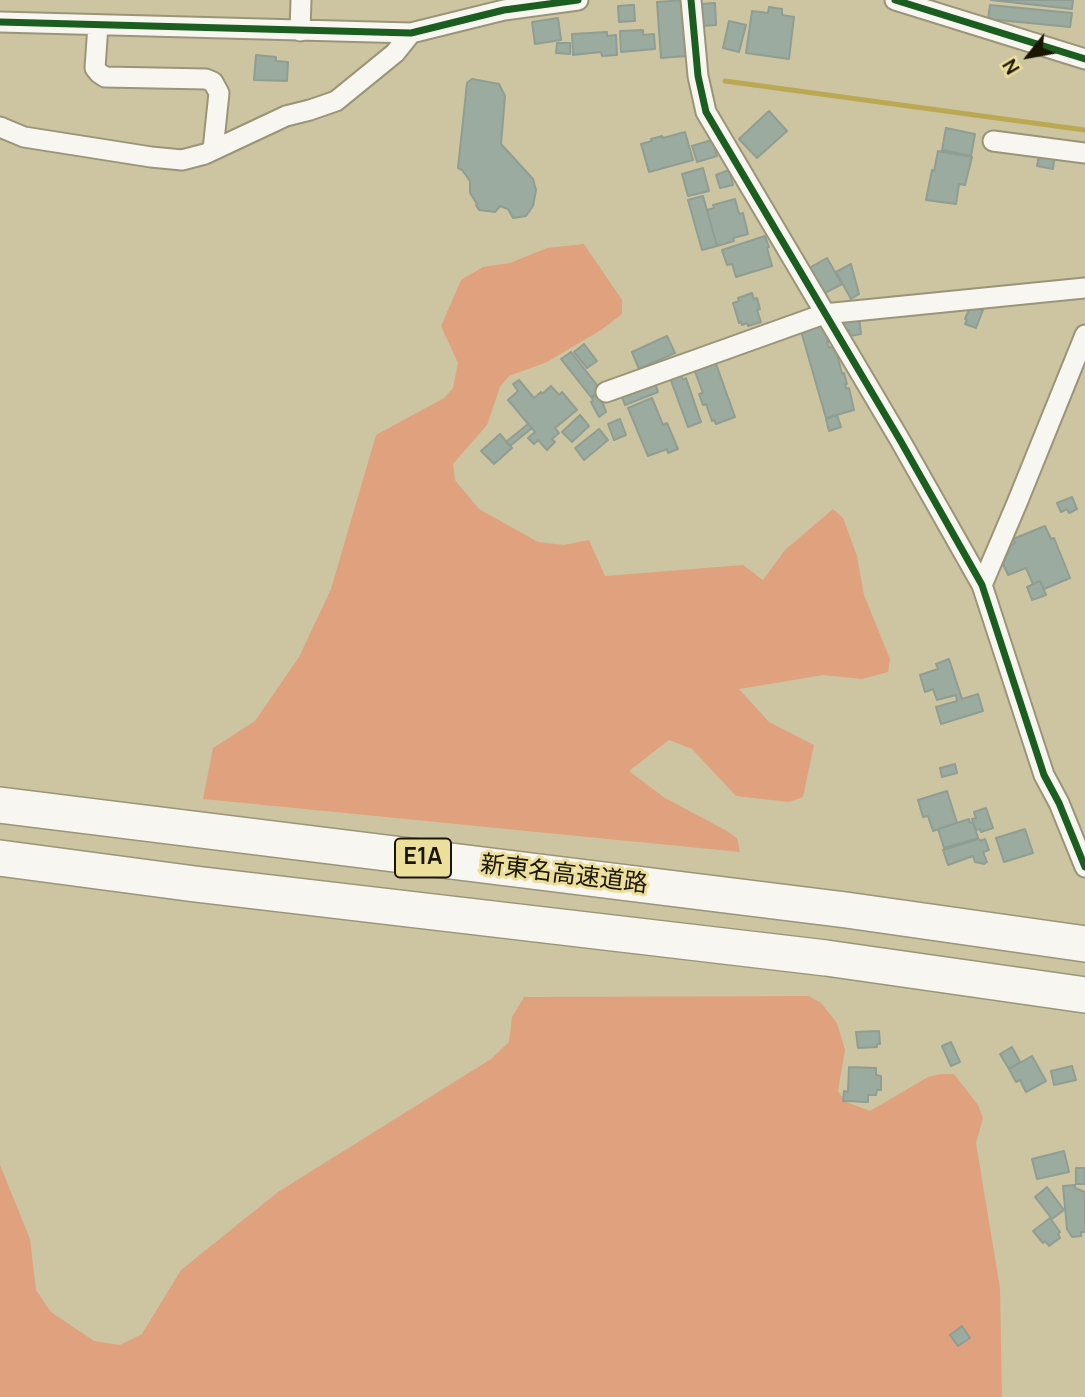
<!DOCTYPE html>
<meta charset="utf-8">
<style>
body{margin:0}
#map{position:relative;width:1085px;height:1397px;overflow:hidden;background:#cdc5a1;font-family:Manrope,sans-serif}
canvas{display:block}
.north{position:absolute;left:994px;top:21px;width:70px;height:70px;-webkit-text-stroke:5px #ecdf9c;paint-order:stroke;rotate:239deg;font-size:19px;font-weight:700;line-height:28px;text-align:center;color:#1a1500}
.north::after{content:'';display:block;margin:auto;width:24px;height:32px;background:#1a1500;clip-path:polygon(50% 0,100% 100%,50% 72%,0 100%)}
</style>
<div id="map">
<canvas width="1085" height="1397"></canvas>
<div class="north">N</div>
</div>
<script>
const ctx = document.querySelector('canvas').getContext('2d');
ctx.lineJoin = 'round';
function fill(path, color) { ctx.fillStyle = color; ctx.fill(path, 'evenodd'); }
const toPath = rows => new Path2D(rows.map(r => 'M' + r).join(''));
function trace(path, color, width, dash) { ctx.strokeStyle = color; ctx.lineWidth = width; ctx.lineCap = dash ? 'butt' : 'round'; ctx.setLineDash(dash || []); ctx.stroke(path); }
function write(font, color, halo, rows, align = 'center') {
  ctx.font = font + ' Manrope,"Noto Sans JP",sans-serif'; ctx.lineWidth = 6; ctx.setLineDash([]); ctx.textBaseline = 'middle'; ctx.strokeStyle = halo; ctx.fillStyle = color; for (const [text, x, y, turn = 0] of rows) {
    ctx.save(); ctx.translate(x, y); ctx.rotate((+turn || 0) * Math.PI / 180); ctx.textAlign = isNaN(turn) ? turn : align; if (halo) ctx.strokeText(text, 0, 0); ctx.fillText(text, 0, 0); ctx.restore();
  }
}
fill(toPath([
 [584,244,622,300,622,314,601,330,547,362,509,376,500,387,487,425,453,464,455,480,479,509,538,542,564,545,589,540,605,576,743,565,763,580,785,550,833,509,843,518,857,556,864,595,890,659,888,672,862,679,823,675,739,689,769,722,814,745,803,797,789,802,736,796,692,749,669,740,629,771,665,798,727,831,737,838,740,852,203,799,213,748,255,721,299,657,331,589,376,435,444,398,453,388,458,363,441,326,461,280,483,267,510,263,547,248],
 [809,996,821,1003,837,1023,845,1050,838,1091,846,1102,870,1111,928,1077,941,1074,954,1074,978,1105,983,1118,976,1143,1000,1288,1002,1397,0,1397,0,1165,30,1239,36,1290,51,1312,94,1341,120,1345,142,1334,181,1270,278,1192,491,1059,509,1042,512,1017,524,997]
]), '#e0a17e');
trace(toPath([
 [725,81,1085,130]
]), '#baa952', 5);
const building = toPath([
 [683,0,687,56,661,58,657,2,683,0],
 [991,0,1073,0,1072,9,991,0],
 [715,3,716,25,701,26,700,4,715,3],
 [631,5,634,5,635,21,619,22,618,6,631,5],
 [990,5,1072,13,1070,27,988,19,990,5],
 [769,7,782,9,782,15,794,17,789,59,746,53,752,11,768,13,769,7],
 [558,18,561,40,535,44,532,22,558,18],
 [729,21,746,25,739,52,723,48,729,21],
 [643,30,643,35,654,34,655,49,621,52,620,31,643,30],
 [607,32,607,36,616,35,617,55,602,56,601,52,573,55,572,34,607,32],
 [557,43,570,43,570,54,556,53,557,43],
 [256,55,276,57,276,61,288,62,287,81,254,80,256,55],
 [472,79,499,84,505,96,501,144,533,179,536,190,533,206,526,216,513,218,508,209,500,206,495,212,479,210,476,205,477,204,470,193,470,181,462,170,458,168,467,83,472,79],
 [769,111,787,131,757,158,739,139,769,111],
 [946,128,975,134,971,156,942,150,946,128],
 [685,132,693,160,649,172,641,144,652,141,651,139,662,136,663,138,685,132],
 [712,140,717,156,697,162,692,146,712,140],
 [938,151,972,157,965,185,959,184,956,204,926,200,932,170,934,171,938,151],
 [1040,151,1055,153,1053,169,1037,166,1040,151],
 [703,168,709,191,688,196,682,174,703,168],
 [729,170,733,185,720,188,716,175,729,170],
 [703,196,717,246,702,250,688,200,703,196],
 [735,199,739,214,743,213,748,234,733,238,734,241,717,246,707,210,714,208,713,205,735,199],
 [765,236,769,247,767,248,772,266,736,277,732,264,727,265,722,250,765,236],
 [827,258,842,284,823,294,809,268,827,258],
 [851,264,859,294,851,299,836,272,851,264],
 [752,293,754,299,757,298,760,309,757,310,761,322,748,326,747,323,742,325,741,322,739,323,733,303,739,301,738,298,752,293],
 [971,305,983,310,976,328,965,324,967,320,965,319,971,305],
 [859,316,861,334,850,336,849,330,845,331,843,318,859,316],
 [823,325,829,342,827,342,829,348,835,346,842,374,844,373,847,384,845,384,846,389,849,388,854,410,826,418,801,331,823,325],
 [667,336,675,353,639,369,632,352,667,336],
 [584,344,597,361,587,368,574,352,584,344],
 [571,352,601,390,591,397,561,359,571,352],
 [715,361,735,417,716,424,714,420,712,421,706,404,703,405,699,394,703,393,694,369,715,361],
 [681,375,683,380,686,378,701,422,688,427,670,378,681,375],
 [519,380,534,398,541,392,542,394,551,386,559,395,562,392,577,410,555,428,559,433,552,439,555,442,547,450,538,440,534,444,528,438,535,432,508,400,518,391,513,384,519,380],
 [655,383,658,392,625,405,621,395,655,383],
 [599,392,606,412,599,417,591,402,593,401,592,398,599,392],
 [652,398,663,425,667,423,678,449,668,453,667,449,648,456,628,408,652,398],
 [580,415,589,426,572,442,562,432,580,415],
 [837,415,841,427,829,431,826,419,837,415],
 [620,419,626,435,614,440,608,424,620,419],
 [528,424,532,428,510,446,506,442,528,424],
 [599,429,608,440,584,460,575,448,599,429],
 [500,434,512,448,494,464,481,451,500,434],
 [1072,497,1077,509,1069,513,1067,509,1061,512,1057,503,1072,497],
 [1045,526,1051,539,1054,538,1070,578,1044,589,1040,581,1033,584,1026,568,1008,575,1003,564,1011,545,1015,543,1013,539,1045,526],
 [1040,581,1046,595,1032,600,1027,587,1040,581],
 [949,659,962,699,978,694,983,711,941,724,936,707,957,701,956,695,937,700,933,689,925,692,920,675,938,669,936,664,949,659],
 [955,764,957,773,942,777,940,768,955,764],
 [947,791,957,823,933,831,928,816,923,817,918,800,947,791],
 [986,808,993,828,981,832,980,829,976,830,972,819,976,818,974,812,986,808],
 [969,819,970,823,973,822,978,838,944,848,938,829,969,819],
 [1025,829,1033,853,1004,862,996,838,1025,829],
 [979,839,980,841,985,839,989,850,983,852,987,862,984,864,975,862,973,856,948,865,943,850,979,839],
 [879,1031,880,1044,877,1044,877,1047,858,1048,856,1032,879,1031],
 [951,1042,960,1062,951,1066,942,1046,951,1042],
 [1012,1047,1020,1062,1009,1069,1000,1054,1012,1047],
 [1032,1056,1046,1081,1026,1092,1020,1080,1016,1082,1009,1069,1032,1056],
 [1072,1066,1076,1080,1054,1085,1051,1071,1072,1066],
 [849,1067,876,1068,876,1075,881,1076,881,1090,877,1090,876,1095,868,1095,868,1102,843,1101,844,1091,848,1092,849,1067],
 [1064,1151,1069,1172,1037,1179,1032,1159,1064,1151],
 [1076,1168,1085,1168,1085,1184,1076,1184,1076,1168],
 [1075,1185,1075,1188,1085,1192,1085,1232,1081,1232,1081,1236,1072,1237,1067,1229,1063,1186,1075,1185],
 [1047,1187,1064,1210,1052,1219,1035,1197,1047,1187],
 [1050,1218,1060,1232,1058,1234,1060,1238,1049,1246,1045,1241,1043,1243,1033,1231,1050,1218],
 [962,1326,970,1338,958,1346,950,1335,962,1326]
]);
fill(building, '#9cab9f');
trace(building, '#909d92', 2);
const minor = toPath([
 [691,0,698,76,706,112,900,440,982,585,1044,775,1059,803,1085,867],
 [895,0,1085,59],
 [0,22,411,33,504,10,578,0],
 [98,25,95,68,99,73,105,77,206,79,213,82,219,93,213,150],
 [300,31,301,0],
 [0,127,24,137,151,157,182,160,205,154,286,116,310,110,336,101,395,53,411,33],
 [993,141,1085,153],
 [606,392,824,314,1085,288],
 [982,585,1017,503,1085,335]
]);
const motorway = toPath([
 [0,805,846,910,1085,944],
 [0,858,195,884,826,958,1085,995]
]);
trace(minor, '#9a9478', 23);
trace(motorway, '#9a9478', 38);
trace(minor, '#f8f6f1', 19);
trace(motorway, '#f8f6f1', 35);
trace(toPath([
 [691,0,698,76,706,112,900,440,982,585,1044,775,1059,803,1085,867],
 [895,0,1085,59],
 [0,22,411,33,504,10,578,0]
]), '#1b5e20', 7);
for (const [x, y, w] of [
 [423,858,56]
]) { const box = new Path2D(); box.roundRect(x - w / 2, y - 19.5, w, 39, 5); ctx.fillStyle = '#ecdf9c'; ctx.fill(box); trace(box, '#1a1500', 2); }
write('bold 23px', '#1a1500', null, [
 ["E1A",423,858]
]);
write('24px', '#1a1500', '#ecdf9c', [
 ["新東名高速道路",564,875,7]
]);
</script>
